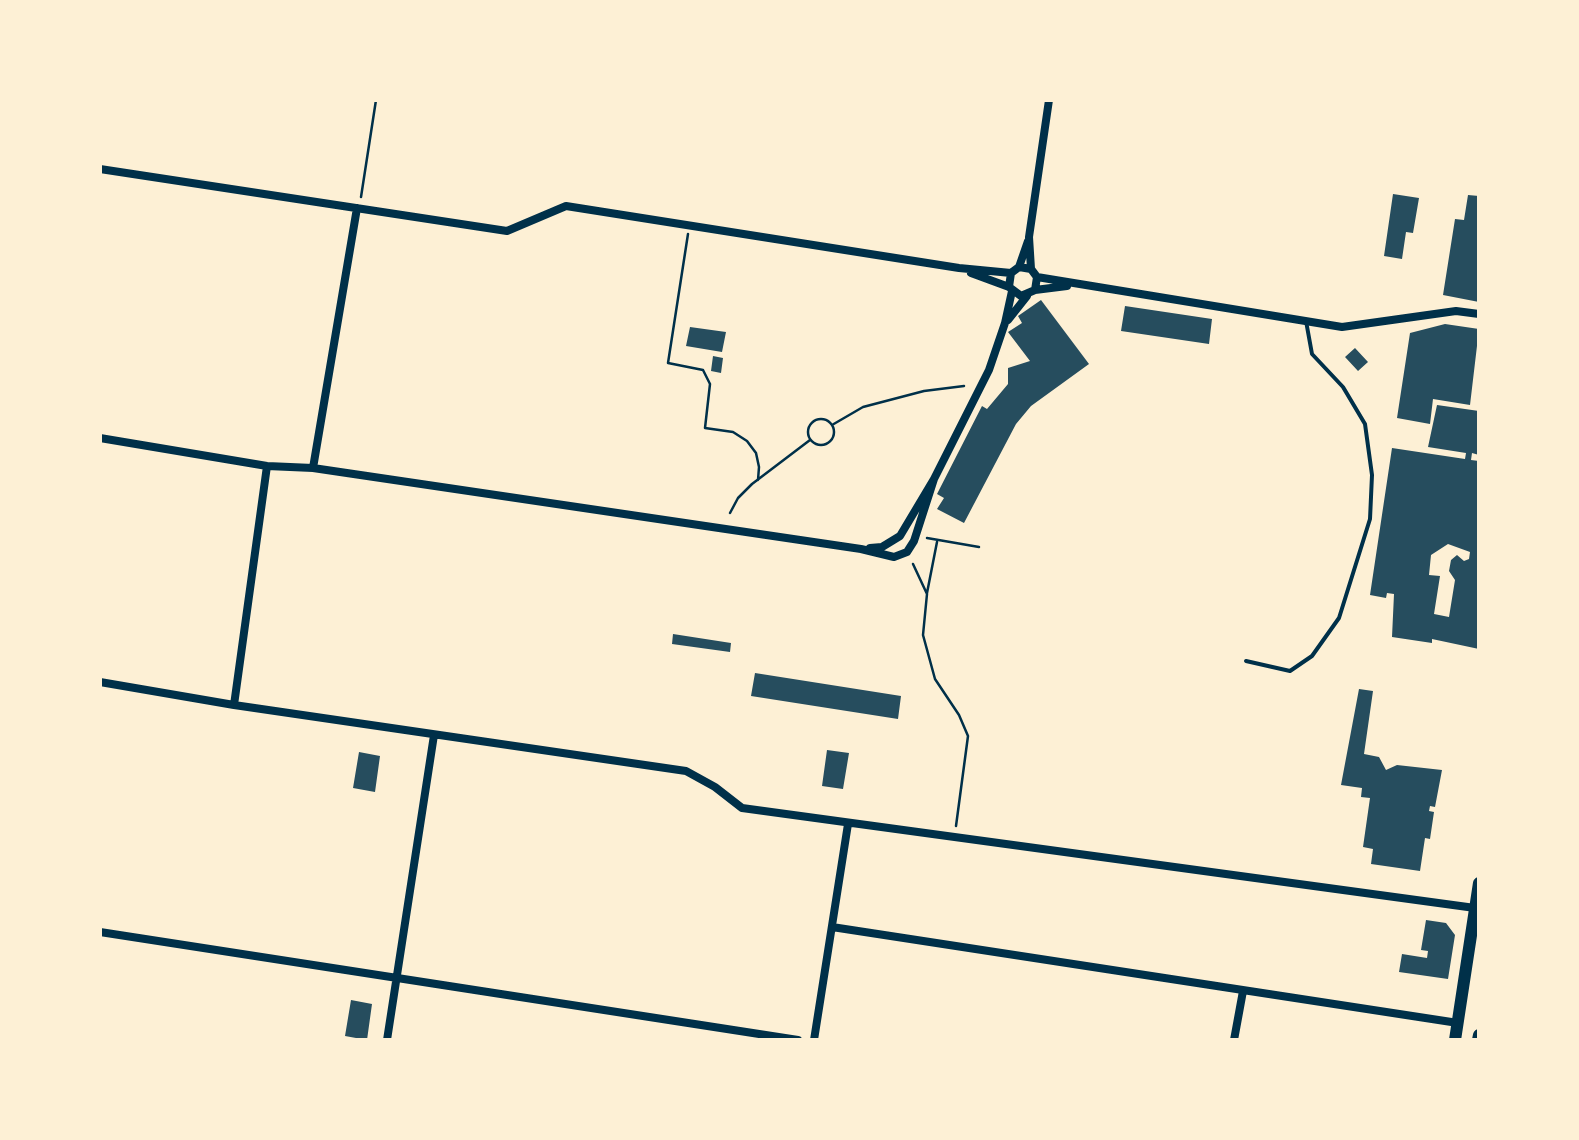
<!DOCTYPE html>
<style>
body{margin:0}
#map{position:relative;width:1579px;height:1140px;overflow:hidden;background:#fdf0d5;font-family:"Golos Text",sans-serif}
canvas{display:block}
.frame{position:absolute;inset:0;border:102px solid #fdf0d5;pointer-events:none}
</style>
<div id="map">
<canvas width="1579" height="1140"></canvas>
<div class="frame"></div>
</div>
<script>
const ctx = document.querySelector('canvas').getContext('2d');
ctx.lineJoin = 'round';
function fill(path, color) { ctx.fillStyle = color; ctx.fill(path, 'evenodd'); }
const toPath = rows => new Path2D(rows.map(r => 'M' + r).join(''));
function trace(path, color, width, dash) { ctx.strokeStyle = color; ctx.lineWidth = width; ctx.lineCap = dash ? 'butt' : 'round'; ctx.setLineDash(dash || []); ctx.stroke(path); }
fill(toPath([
 [1393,194,1419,198,1413,233,1406,232,1402,259,1384,256],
 [1468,195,1479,196,1479,302,1443,295,1455,219,1464,220],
 [1041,300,1089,364,1031,406,1016,424,964,523,937,509,944,498,937,494,982,406,987,409,1008,384,1008,368,1030,361,1008,332,1022,323,1018,316],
 [1125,306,1212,319,1209,344,1121,331],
 [1445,324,1479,329,1470,405,1433,399,1430,424,1397,418,1410,333],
 [690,327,726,332,722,352,686,346],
 [1355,348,1368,362,1358,371,1345,357],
 [713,356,723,358,721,373,711,371],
 [1437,405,1479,411,1479,455,1472,453,1471,460,1479,461,1479,649,1432,639,1432,643,1392,637,1394,594,1387,593,1386,598,1370,595,1392,448,1465,459,1466,453,1428,447],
 [1448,544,1470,552,1469,559,1464,561,1457,555,1451,560,1449,571,1455,580,1449,617,1434,614,1440,576,1429,575,1431,555],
 [673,634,731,643,730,652,672,644],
 [755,673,901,696,898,719,751,696],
 [1359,689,1373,691,1364,754,1379,757,1386,770,1397,765,1442,770,1435,807,1430,806,1429,811,1434,812,1430,839,1425,838,1420,871,1371,864,1373,849,1363,847,1370,798,1361,797,1362,788,1341,785],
 [827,750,849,753,843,789,822,786],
 [359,752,380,756,375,792,353,788],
 [1426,920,1446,923,1455,935,1448,979,1399,972,1402,954,1427,958,1428,951,1421,950],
 [351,1000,372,1004,367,1040,345,1036]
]), '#264d5e');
trace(toPath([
 [361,197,376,100],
 [688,234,668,363,703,370,710,384,705,428,733,432,747,441,756,453,759,467,758,480],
 '808 432a13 13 0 1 1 26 0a13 13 0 1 1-26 0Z',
 [832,425,863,407,924,391,964,386],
 [730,513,738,498,752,484,810,440],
 [927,538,979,547],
 [913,564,927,594,923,635,935,679,959,715,968,736,956,826],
 [927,593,937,542]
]), '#003049', 2.5);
trace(toPath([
 [1246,661,1290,671,1312,656,1339,618,1370,519,1372,475,1365,424,1343,387,1312,354,1306,321]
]), '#003049', 4);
trace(toPath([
 [100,169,507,231,566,206,959,268,1011,273],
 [1019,267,1028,241],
 [1031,269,1029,237,1049,100],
 [971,273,1009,287],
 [1037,277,1342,327,1456,311,1479,314],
 [1035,290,1037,277,1031,269,1019,267,1011,273,1009,287,1021,296,1035,290,1067,286],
 [1008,320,1027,296],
 [100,438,267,466,313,468,861,549,894,557,907,552,914,541,934,479],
 [313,468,357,208],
 [870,548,882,547,900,536,934,479,989,370,1005,323,1012,291],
 [100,682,234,705,686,771,715,787,742,808,1475,908],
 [234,705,267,466],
 [832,927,1458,1023],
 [100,932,798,1040],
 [387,1040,434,735],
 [814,1040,848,824],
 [1234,1040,1243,991]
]), '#003049', 8);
trace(toPath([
 [1455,1040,1479,883],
 [1478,1040,1479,1035]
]), '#003049', 12);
</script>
